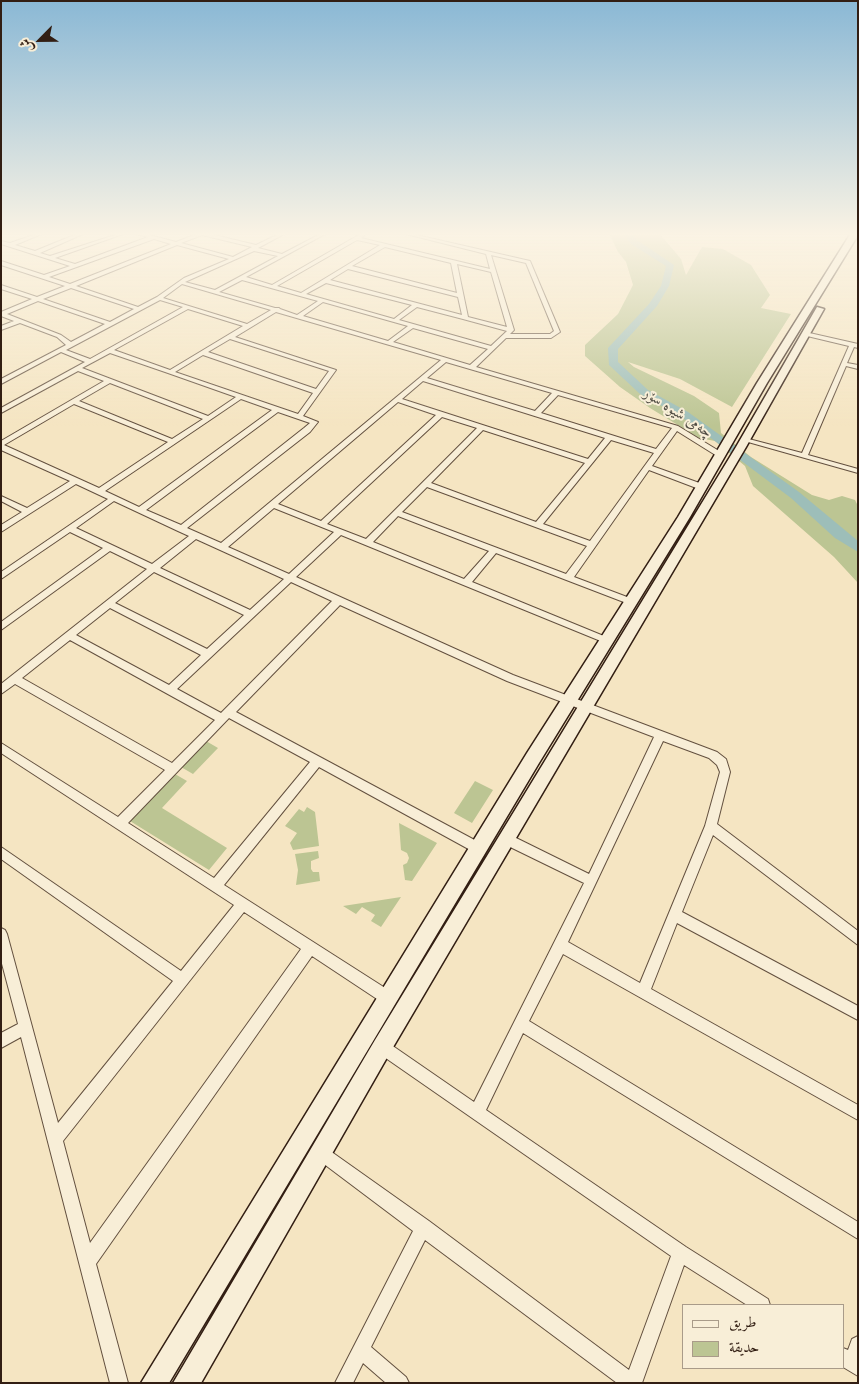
<!DOCTYPE html>
<meta charset="utf-8">
<style>
body{margin:0}
#map{position:relative;width:859px;height:1384px;overflow:hidden;background:#f5e5c2;font-family:"Libre Caslon Text",Amiri,serif}
canvas{display:block}
.frame{position:absolute;inset:0;border:2px solid #321e13;pointer-events:none}
.legend{position:absolute;left:682px;top:1304px;width:162px;height:65px;box-sizing:border-box;background:#f8eed7;border:1px solid #a99b89;margin:0;padding:6px 9px;list-style:none;font-size:15px;color:#321e13}
.legend li{display:flex;align-items:center;gap:10px;height:25px}
.legend b{width:25px;border:1px solid #a99b89}
.north{position:absolute;left:15px;top:15px;width:50px;height:50px;-webkit-text-stroke:4px #f8eed7;paint-order:stroke;rotate:247deg;font-size:14px;font-weight:700;line-height:20px;text-align:center;color:#321e13}
.north::after{content:'';display:block;margin:auto;width:18px;height:22px;background:#321e13;clip-path:polygon(50% 0,100% 100%,50% 72%,0 100%)}
</style>
<div id="map">
<canvas width="859" height="1384"></canvas>
<div class="frame"></div>
<ul class="legend">
<li><b style="height:6px;background:#f8eed7"></b>طريق</li>
<li><b style="height:14px;background:#bcc593"></b>حديقة</li>
</ul>
<div class="north">ش</div>
</div>
<script>
const ctx = document.querySelector('canvas').getContext('2d');
ctx.lineJoin = 'round';
function fill(path, color) { ctx.fillStyle = color; ctx.fill(path, 'evenodd'); }
const toPath = rows => new Path2D(rows.map(r => 'M' + r).join(''));
function trace(path, color, width, dash) { ctx.strokeStyle = color; ctx.lineWidth = width; ctx.lineCap = dash ? 'butt' : 'round'; ctx.setLineDash(dash || []); ctx.stroke(path); }
function write(font, color, halo, rows, align = 'center') {
  ctx.font = font + ' "Libre Caslon Text",Amiri,serif'; ctx.lineWidth = 4; ctx.setLineDash([]); ctx.textBaseline = 'middle'; ctx.strokeStyle = halo; ctx.fillStyle = color; for (const [text, x, y, turn = 0] of rows) {
    ctx.save(); ctx.translate(x, y); ctx.rotate((+turn || 0) * Math.PI / 180); ctx.textAlign = isNaN(turn) ? turn : align; if (halo) ctx.strokeText(text, 0, 0); ctx.fillText(text, 0, 0); ctx.restore();
  }
}
fill(toPath([
 [609,233,659,233,681,259,686,275,702,247,723,249,751,265,770,295,761,308,791,314,732,407,680,379,628,362,634,367,694,396,719,413,721,433,751,457,812,495,829,500,842,496,855,500,858,506,858,583,834,557,753,486,745,466,715,441,699,438,650,408,620,387,585,356,585,345,618,314,633,285,626,262,618,252],
 [206,741,218,748,193,774,181,767],
 [175,774,187,781,162,808,227,848,209,870,130,821],
 [475,781,493,790,472,823,454,813],
 [307,807,315,812,319,846,293,850,290,843,297,833,285,826,299,809,304,812],
 [399,823,437,843,412,881,405,880,403,865,407,863,409,858,407,853,401,850],
 [318,851,319,858,311,861,311,869,313,872,319,872,320,881,296,885,298,870,295,854],
 [401,897,381,927,371,921,375,915,362,907,356,914,343,906]
]), '#bcc593');
fill(toPath([
 [623,233,631,233,637,240,674,265,669,286,657,306,618,349,618,362,648,390,688,412,799,492,858,541,858,552,835,538,791,498,708,436,680,416,640,394,609,365,608,348,649,304,661,286,666,266,631,244,623,233]
]), '#9dbeb9');
const street = toPath([
 [39,233,44,233,15,245,35,251,79,233,83,234,40,253,50,256,121,233,126,233,55,258,75,264,148,237,136,234,136,233,142,233,176,242,199,233,206,233,256,245,281,233,286,233,258,248,282,254,322,233,327,233,246,277,272,285,362,233,367,233,361,238,490,269,486,254,402,233,408,233,530,261,560,332,551,338,506,338,476,367,678,426,724,454,720,456,717,456,677,431,652,466,705,485,705,489,699,489,649,470,574,577,635,600,637,602,635,604,629,604,496,553,472,582,611,639,613,641,611,643,608,644,341,535,296,577,513,675,717,752,726,759,730,772,717,824,858,931,858,945,713,835,682,912,858,1006,858,1020,677,923,651,989,858,1105,858,1120,563,954,529,1021,858,1222,858,1239,523,1033,486,1110,686,1247,768,1299,770,1305,747,1305,684,1265,642,1383,617,1383,425,1240,371,1347,406,1377,409,1383,386,1383,363,1363,353,1383,335,1383,413,1231,316,1158,313,1153,316,1148,321,1145,326,1148,429,1221,629,1370,671,1256,377,1052,375,1047,377,1042,382,1040,387,1042,474,1102,584,883,502,843,500,839,502,835,506,834,510,835,589,874,654,737,507,681,340,605,236,712,482,844,484,848,482,852,478,853,474,852,319,767,224,885,393,993,395,998,393,1003,388,1005,383,1003,312,956,96,1264,128,1383,110,1383,21,1037,1,1048,1,1033,18,1024,1,960,1,928,5,930,7,934,58,1123,173,981,1,859,1,847,181,971,234,905,1,753,1,743,118,817,165,770,15,684,1,694,1,684,147,569,110,551,1,630,1,622,103,548,70,532,1,579,1,572,108,499,76,484,1,532,1,525,22,512,1,501,1,496,27,508,70,481,1,450,1,441,104,381,78,371,1,413,1,408,85,362,61,352,1,384,1,379,66,345,57,337,20,323,1,330,1,326,14,321,1,316,1,312,32,299,1,289,1,285,37,297,65,286,1,265,1,261,44,275,70,266,1,244,1,241,10,243,39,233],
 [202,235,252,247,233,257,181,243,202,235],
 [154,239,171,244,70,284,49,277,154,239],
 [357,240,380,245,301,293,277,286,357,240],
 [177,245,229,259,184,278,157,297,138,307,76,286,177,245],
 [385,247,451,263,457,293,352,266,385,247],
 [254,251,278,256,215,290,185,282,254,251],
 [491,255,526,263,554,331,550,334,510,334,514,330,491,255],
 [457,264,491,272,507,327,468,317,457,264],
 [348,269,458,297,462,315,330,280,348,269],
 [242,280,318,301,297,315,280,309,279,308,275,308,219,292,242,280],
 [326,283,412,305,394,319,306,294,326,283],
 [182,284,271,310,247,324,163,298,182,284],
 [71,288,134,309,110,322,43,299,71,288],
 [160,300,183,307,90,359,66,350,160,300],
 [38,301,105,324,71,342,61,335,7,314,38,301],
 [323,302,408,326,388,341,303,316,323,302],
 [417,307,463,319,507,331,491,346,399,320,417,307],
 [188,309,243,326,170,370,114,350,188,309],
 [276,312,441,360,221,543,187,528,310,432,318,422,303,416,336,370,235,337,276,312],
 [413,328,488,349,470,365,393,342,413,328],
 [230,339,329,371,316,389,208,352,230,339],
 [110,353,168,373,236,397,208,416,82,368,110,353],
 [203,355,313,393,298,414,175,372,203,355],
 [446,362,552,393,535,411,427,378,446,362],
 [423,381,605,438,588,459,402,399,423,381],
 [110,383,203,419,172,439,79,401,110,383],
 [558,395,672,428,656,449,541,413,558,395],
 [241,399,272,410,139,507,105,491,241,399],
 [398,402,436,415,321,521,278,504,398,402],
 [74,404,168,442,99,488,4,445,74,404],
 [278,412,310,423,304,428,181,525,146,510,278,412],
 [442,417,477,428,366,539,327,524,442,417],
 [483,430,585,463,536,522,431,483,483,430],
 [611,440,654,453,590,541,543,524,611,440],
 [427,487,587,546,566,574,402,512,427,487],
 [114,501,178,531,189,536,152,564,76,528,114,501],
 [274,508,334,532,289,574,228,547,274,508],
 [398,516,489,551,464,579,373,542,398,516],
 [196,539,284,579,250,610,160,568,196,539],
 [154,572,244,615,207,649,115,603,154,572],
 [291,582,332,601,221,713,177,689,291,582],
 [110,608,201,655,169,685,76,635,110,608],
 [70,640,215,720,172,763,22,678,70,640],
 [229,718,310,762,214,878,128,823,229,718],
 [663,741,709,758,717,765,720,772,705,826,640,983,568,942,663,741],
 [244,912,301,949,90,1243,63,1141,244,912],
 [805,332,858,344,858,348,854,347,847,363,858,365,858,369,846,366,808,455,858,469,858,473,741,440,745,438,802,453,849,346,803,335,802,334,805,332],
 [858,1336,858,1376,843,1367,843,1348,848,1350,852,1339,858,1336]
]);
const secondary = toPath([
 [851,233,858,233,858,235,767,383,690,517,539,763,169,1383,141,1383,527,753,678,517,757,383,851,233],
 [817,307,824,309,746,447,389,1054,201,1383,173,1383,375,1040,736,447,817,307]
]);
trace(street, '#63503f', 2);
trace(secondary, '#321e13', 3);
fill(street, '#f8eed7');
fill(secondary, '#f8eed7');
const sky = ctx.createLinearGradient(0, 0, 0, 426);
sky.addColorStop(0, '#8ab8d5');
sky.addColorStop(0.55, '#faf3e4');
sky.addColorStop(1, '#faf3e400');
ctx.fillStyle = sky;
ctx.fillRect(0, 0, 859, 426);
write('italic 15px', '#524e45', '#f8eed7', [
 ["چەمی شیوە سۆر",678,413,33]
]);
</script>
